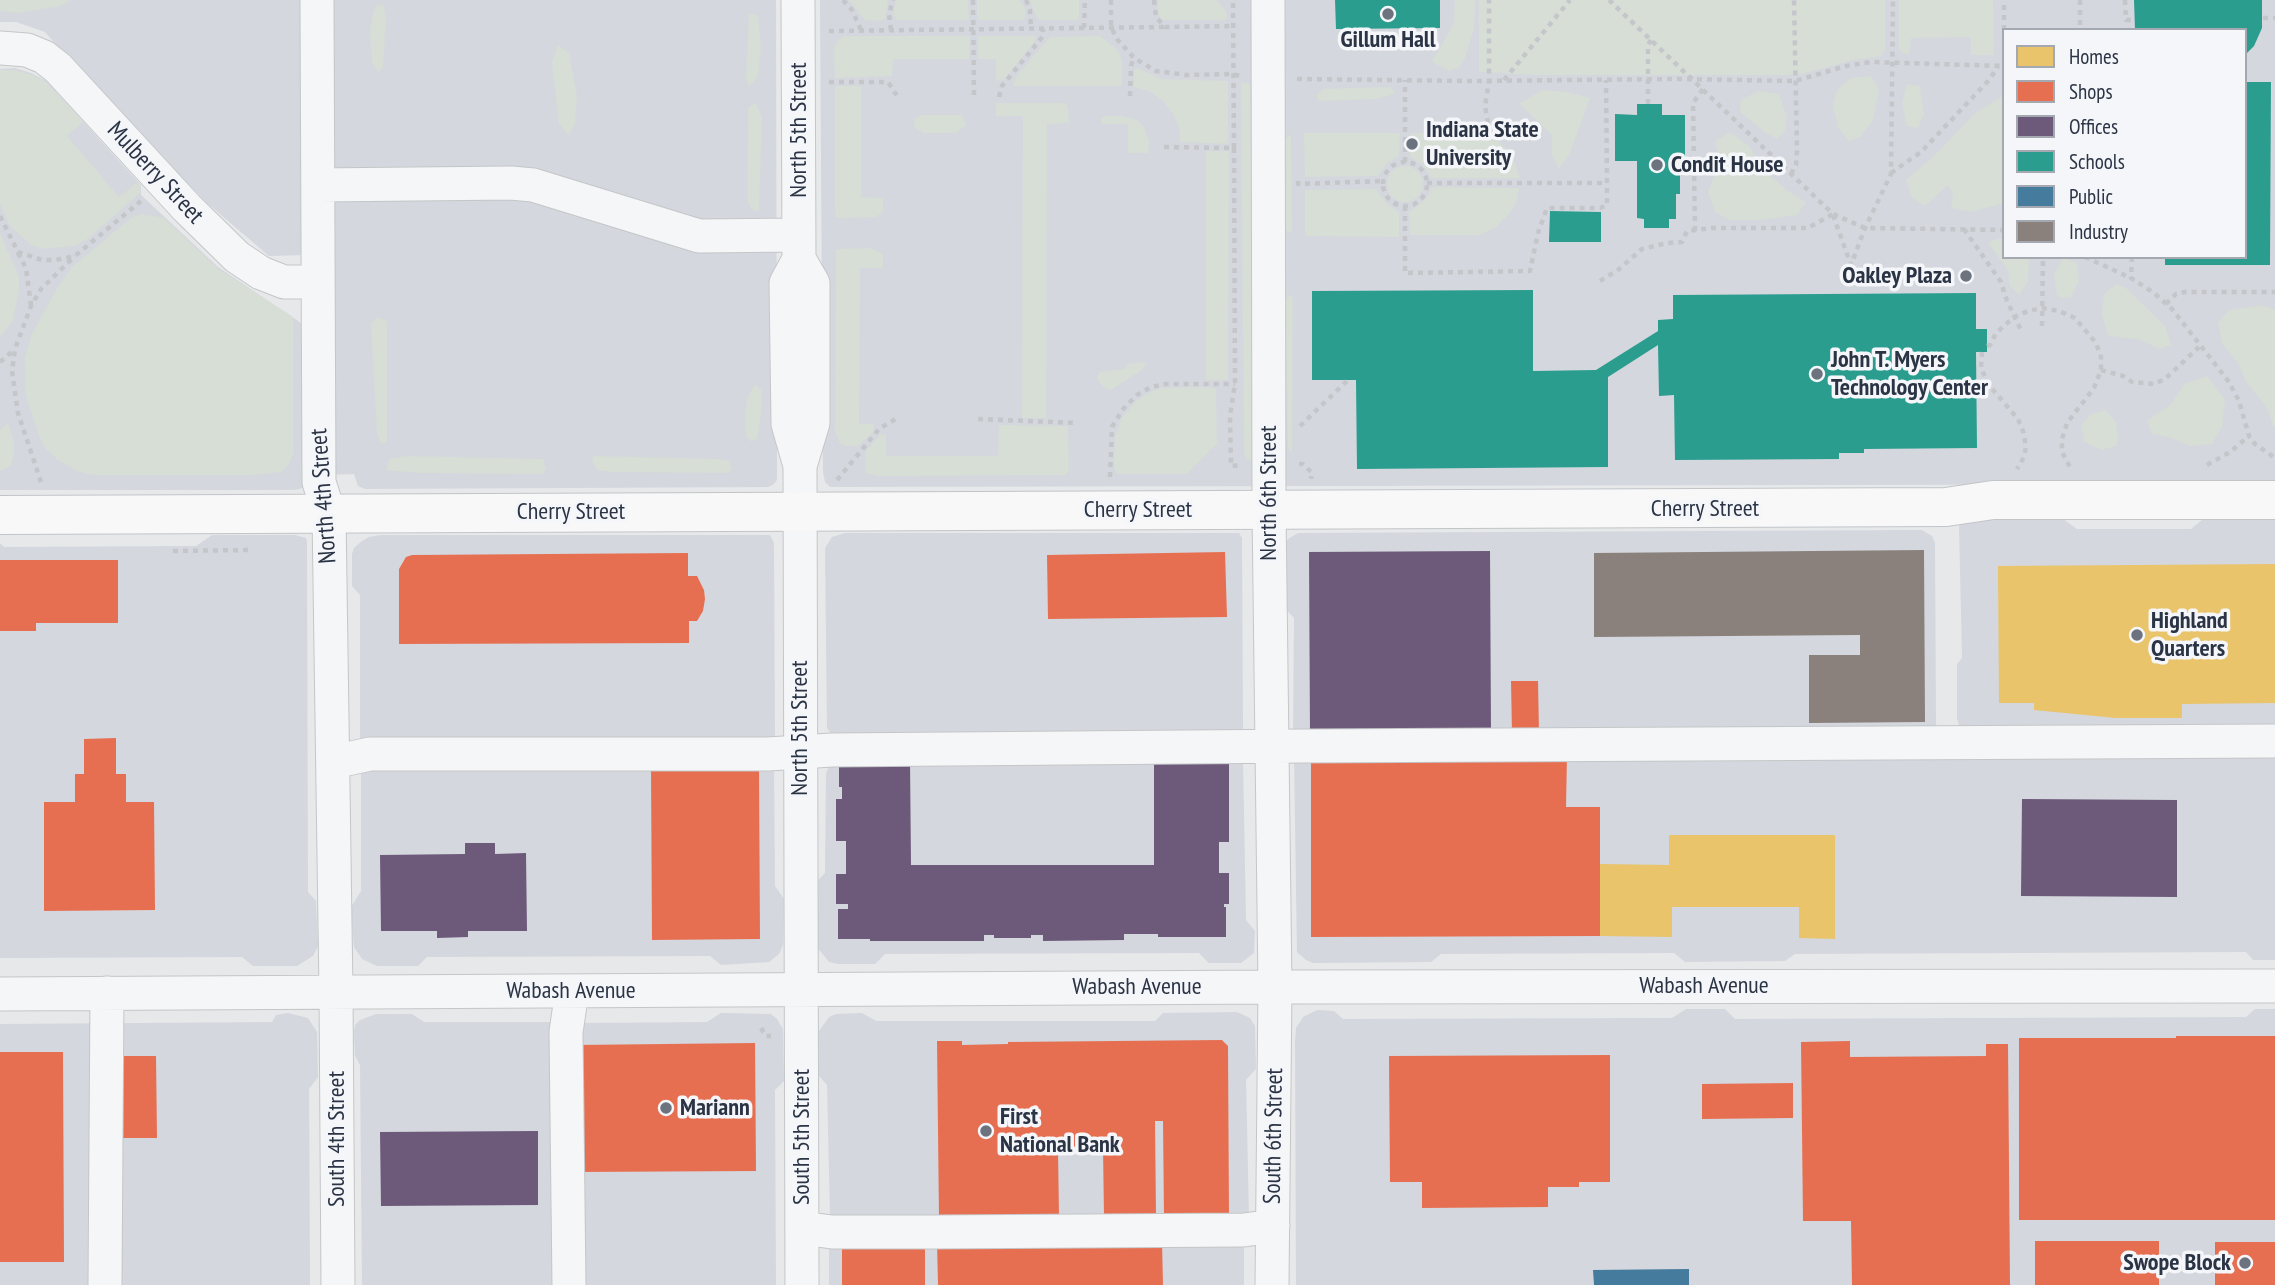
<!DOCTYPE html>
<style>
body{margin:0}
#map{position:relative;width:2275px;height:1285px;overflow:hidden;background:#e6e8ea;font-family:"PT Sans Narrow",sans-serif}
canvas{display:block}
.legend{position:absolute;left:2002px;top:28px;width:245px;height:231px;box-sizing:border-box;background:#f4f6f9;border:2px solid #a4a8b1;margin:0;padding:9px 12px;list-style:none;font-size:21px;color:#2b3445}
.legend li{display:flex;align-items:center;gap:14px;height:35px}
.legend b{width:35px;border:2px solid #a4a8b1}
</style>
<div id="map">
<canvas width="2275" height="1285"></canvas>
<ul class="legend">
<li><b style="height:19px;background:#e9c46a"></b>Homes</li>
<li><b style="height:19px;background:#e76f51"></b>Shops</li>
<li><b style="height:19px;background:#6d597a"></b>Offices</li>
<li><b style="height:19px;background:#2a9d8f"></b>Schools</li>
<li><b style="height:19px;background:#457b9d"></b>Public</li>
<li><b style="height:19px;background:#8a817c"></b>Industry</li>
</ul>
</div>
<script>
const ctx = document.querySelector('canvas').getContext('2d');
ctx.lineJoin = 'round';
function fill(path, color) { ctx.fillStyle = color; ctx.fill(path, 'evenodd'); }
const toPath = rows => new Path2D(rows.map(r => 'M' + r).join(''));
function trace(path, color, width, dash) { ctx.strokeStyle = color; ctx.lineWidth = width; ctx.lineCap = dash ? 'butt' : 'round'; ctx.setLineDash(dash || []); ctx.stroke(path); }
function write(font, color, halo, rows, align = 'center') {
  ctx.font = font + ' "PT Sans Narrow",sans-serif'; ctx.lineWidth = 7; ctx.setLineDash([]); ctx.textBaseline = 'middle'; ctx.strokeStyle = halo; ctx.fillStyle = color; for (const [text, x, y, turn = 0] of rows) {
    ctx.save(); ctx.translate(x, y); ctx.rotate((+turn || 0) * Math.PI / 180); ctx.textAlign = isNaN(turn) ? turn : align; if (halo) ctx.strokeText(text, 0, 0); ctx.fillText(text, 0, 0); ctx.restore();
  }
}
fill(toPath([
 [0,0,309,0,305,255,269,256,207,203,94,88,45,32,16,22,0,22],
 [333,0,776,0,777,480,773,485,768,487,365,489,358,486,354,474,327,475],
 [820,0,2275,0,2275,484,830,487,825,482,823,472],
 [2004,30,2245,30,2245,257,2004,257],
 [15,68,31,73,46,81,141,185,141,195,218,267,307,327,308,484,300,489,293,490,0,490,0,69],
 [2059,516,2077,529,2191,529,2207,516,2275,517,2275,729,1968,731,1959,725,1957,719,1957,664,1962,658,1959,526,1965,519],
 [1922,530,1932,536,1935,543,1936,728,1293,733,1294,618,1282,605,1285,544,1288,539,1298,533],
 [845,533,1239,533,1242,538,1243,728,1240,734,832,735,827,728,825,548,832,537],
 [212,535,295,535,306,538,307,542,308,892,316,901,318,946,313,956,297,966,253,966,242,957,0,958,0,543,4,547,196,546],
 [381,535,770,535,774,543,775,738,363,742,360,738,360,595,352,586,352,554,354,548,362,541,369,537],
 [2275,750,2275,960,2253,960,2246,952,1795,954,1785,961,1685,962,1674,953,1441,954,1431,962,1313,963,1306,960,1297,952,1294,757],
 [831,762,1243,762,1246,920,1255,931,1254,953,1241,963,1209,963,1199,953,885,954,875,964,838,964,829,962,817,947,816,882,825,873,826,773],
 [774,764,775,886,784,899,783,945,779,954,769,962,721,965,710,956,427,957,418,966,377,966,362,959,354,947,351,907,361,891,361,766],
 [1686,1009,1725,1009,1735,1019,2246,1017,2255,1009,2275,1009,2275,1285,1296,1285,1295,1042,1296,1028,1303,1017,1317,1010,1334,1011,1343,1019,1672,1018],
 [1237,1012,1250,1018,1255,1026,1256,1069,1246,1080,1249,1216,830,1217,827,1085,819,1076,818,1038,819,1031,829,1017,836,1014,862,1013,876,1021,1155,1021,1163,1013],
 [288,1013,308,1018,317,1032,318,1077,309,1089,310,1285,0,1285,0,1024,272,1022,276,1015],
 [721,1013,771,1014,777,1019,783,1029,784,1081,775,1090,776,1285,576,1285,582,1023,707,1022],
 [376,1014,412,1014,424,1022,553,1022,559,1285,362,1285,360,1065,355,1056,354,1032,355,1025,360,1020],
 [1244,1245,1244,1285,829,1285,829,1247]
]), '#d4d7dd');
fill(toPath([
 [0,0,69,0,69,2,57,7,18,13,0,11],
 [849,0,888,0,885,19,879,21,865,20],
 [896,0,968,0,969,20,898,20,893,15],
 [977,0,1019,0,1025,8,1026,17,1022,20,977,20],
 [1030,0,1079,0,1079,20,1038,20],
 [1158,0,1217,0,1226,11,1227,18,1225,20,1162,20,1158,12],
 [1455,0,1475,0,1474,29,1465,58,1460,67,1449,71,1432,62,1454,23],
 [1479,0,1885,0,1885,50,1883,55,1876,57,1853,60,1802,74,1786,75,1537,75,1479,72],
 [1899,0,1993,0,1994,55,1971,55,1971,37,1911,38,1909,55,1903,53,1899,49],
 [377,4,384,6,386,19,383,68,378,72,372,64,370,32,373,13],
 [749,13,758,16,761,48,758,76,749,87,746,79],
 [845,36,970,36,969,59,893,59,892,76,835,78,834,48,838,40],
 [978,36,1036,36,1035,41,1004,80,996,81,996,59,978,59],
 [1100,36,1118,50,1122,60,1122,86,1012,86,1018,74,1050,37],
 [558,45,569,53,577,96,575,123,569,136,559,124,552,62],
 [1137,68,1162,79,1228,81,1228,144,1180,142,1179,127,1173,114,1163,101,1151,92,1134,87,1134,70],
 [0,70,16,70,32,75,47,83,83,122,67,136,119,197,136,183,141,185,140,193,89,238,75,246,42,249,30,244,10,226,0,204],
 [1871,76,1879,89,1873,120,1860,137,1849,141,1838,128,1833,105,1837,90,1851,78],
 [1241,82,1250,84,1254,448,1252,461,1246,459,1244,452],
 [1907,84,1920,86,1924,114,1918,128,1907,126,1902,103],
 [835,86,861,86,861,197,883,198,883,212,876,217,836,218,835,213],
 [1390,87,1396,93,1377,99,1319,101,1316,96,1322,89],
 [1542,90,1567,92,1590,98,1570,153,1559,169,1552,154,1552,135,1519,104],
 [1758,91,1779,94,1787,117,1785,131,1777,139,1766,133,1740,112,1741,100],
 [2004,95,2004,203,1972,212,1951,208,1953,195,1948,185,1925,206,1912,198,1906,180,1936,154,1974,114],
 [755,103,762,116,759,211,752,210,747,200,748,108],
 [996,103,1066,103,1068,109,1069,123,1047,124,1046,418,1022,418,1023,116,996,116],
 [922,115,962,115,966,125,956,133,923,133,914,126,915,118],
 [1107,116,1123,116,1137,120,1144,127,1149,141,1148,153,1128,153,1128,124,1101,124,1101,118],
 [1730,132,1749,146,1764,170,1788,191,1806,202,1797,215,1760,220,1730,220,1715,212,1708,192,1720,160,1715,141],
 [1304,133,1400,133,1399,156,1386,164,1378,176,1305,177],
 [1409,133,1482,133,1499,142,1511,153,1520,178,1431,178,1422,164,1410,157],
 [1291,134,1292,234,1284,229,1284,140],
 [1206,151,1229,151,1228,380,1206,380],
 '1387 184a18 18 0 1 1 36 0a18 18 0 1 1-36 0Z',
 [1432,188,1436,187,1519,188,1516,204,1509,214,1496,227,1480,235,1410,235,1409,212,1425,200],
 [1376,189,1386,203,1399,212,1399,237,1305,236,1305,190],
 [141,214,164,218,217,268,293,317,293,454,289,464,281,472,253,475,93,475,79,472,58,460,46,449,39,436,26,395,25,358,31,336,57,288,72,267,131,218],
 [0,233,19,277,19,290,13,320,0,337],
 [2004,237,2004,257,2027,257,2029,260,2028,282,2019,295,2009,285,2008,271,1988,242],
 [871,248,883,254,883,268,860,268,859,424,874,424,873,432,858,446,846,446,840,444,835,431,836,249],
 [2063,258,2077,262,2079,281,2071,297,2062,298,2057,295,2054,275],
 [2116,284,2126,288,2165,326,2171,345,2159,349,2139,339,2108,336,2102,314,2104,294],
 [1290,294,1293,298,1292,454,1288,448,1284,308,1286,299],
 [2262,305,2275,310,2275,426,2273,426,2267,407,2246,382,2239,364,2222,343,2218,323,2229,310],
 [377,317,387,321,387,442,381,444,377,432,371,324],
 [1139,362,1147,363,1142,370,1111,390,1105,388,1098,381,1097,376,1100,372,1124,369,1128,364],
 [2207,376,2225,399,2222,427,2212,444,2189,446,2172,438,2152,434,2147,421,2171,404,2184,384],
 [755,384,762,391,761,415,757,439,751,442,746,436,745,414,748,396],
 [1209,387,1216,389,1217,444,1187,474,1117,474,1114,467,1115,437,1122,418,1134,403,1148,393,1161,388],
 [2106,410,2116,422,2118,439,2116,446,2101,450,2084,442,2081,425,2091,414],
 [8,422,14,443,14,453,11,466,0,471,0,431],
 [999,425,1068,426,1069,471,1065,475,878,476,866,473,865,452,880,435,886,434,886,456,998,456],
 [408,456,543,459,546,468,543,474,421,473,386,470,389,459],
 [594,456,719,459,728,460,732,467,729,473,612,472,597,470,592,461]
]), '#d6ded6');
fill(toPath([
 [2275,564,2275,703,2182,704,2182,718,2116,718,2034,710,2034,703,1999,703,1998,566],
 [1669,835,1835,835,1835,939,1799,938,1799,907,1672,907,1672,937,1600,936,1600,864,1669,865]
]), '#e9c46a');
fill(toPath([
 [1225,552,1227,617,1048,619,1047,555],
 [688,553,688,576,697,576,704,590,705,599,703,611,697,621,689,621,689,643,399,644,399,569,406,557,412,555],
 [0,560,118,560,118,623,36,623,36,631,0,631],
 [1511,681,1538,681,1539,733,1512,734],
 [116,738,116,774,126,774,126,802,154,802,155,910,44,911,44,802,75,802,75,774,84,774,84,739],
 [1311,754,1567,755,1566,807,1600,807,1600,936,1311,937],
 [759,766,760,939,652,940,651,767],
 [2176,1036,2275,1036,2275,1220,2019,1220,2019,1038,2176,1038],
 [1222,1040,1228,1046,1229,1217,1164,1218,1163,1121,1155,1121,1156,1216,1104,1216,1103,1149,1058,1149,1059,1217,939,1218,937,1041,962,1041,962,1045,1008,1044,1008,1042],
 [1850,1041,1850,1057,1986,1056,1986,1044,2008,1044,2010,1285,1852,1285,1851,1221,1803,1221,1801,1042],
 [755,1043,756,1171,577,1172,576,1045],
 [0,1052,63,1052,64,1262,0,1262],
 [1610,1055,1610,1182,1579,1182,1579,1187,1548,1187,1548,1207,1422,1208,1422,1182,1390,1182,1389,1056],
 [121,1056,156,1056,157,1138,121,1138],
 [1793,1083,1793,1118,1702,1119,1702,1084],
 [1162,1241,1163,1285,938,1285,937,1243],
 [2035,1241,2159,1241,2159,1285,2035,1285],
 [2215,1242,2275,1242,2275,1285,2215,1285],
 [842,1244,925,1245,925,1285,842,1285]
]), '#e76f51');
fill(toPath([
 [1490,551,1491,733,1310,734,1309,552],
 [1229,758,1229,842,1219,842,1219,873,1229,873,1229,904,1224,904,1224,907,1226,907,1226,937,1158,937,1158,934,1124,934,1124,940,1043,941,1043,935,1031,935,1031,938,994,938,994,935,984,935,984,941,870,941,870,939,838,939,838,909,848,909,848,904,836,904,836,874,846,874,846,841,836,841,836,799,842,799,842,787,839,787,839,761,910,761,911,865,1154,865,1154,763],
 [2022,799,2177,800,2177,897,2021,896],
 [465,843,495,843,495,854,526,853,527,931,468,931,468,937,437,938,437,931,381,931,380,855,465,854],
 [538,1131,538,1205,381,1206,380,1132]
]), '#6d597a');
fill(toPath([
 [1335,0,1440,0,1440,28,1336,29],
 [2134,0,2262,0,2262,28,2254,46,2245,55,2245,30,2135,30],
 [2245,82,2271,82,2270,265,2165,265,2165,257,2245,257],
 [1637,104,1662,104,1662,115,1685,115,1685,161,1676,161,1676,168,1680,168,1680,194,1676,194,1676,219,1669,219,1669,228,1644,228,1644,219,1637,218,1637,161,1615,161,1615,114,1637,115],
 [1550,211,1601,212,1601,242,1549,242],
 [1533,290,1533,371,1596,370,1658,331,1658,320,1673,319,1673,295,1976,293,1976,329,1987,329,1987,352,1976,352,1977,448,1864,449,1864,453,1839,453,1839,459,1675,460,1674,395,1659,396,1658,345,1608,377,1608,467,1357,469,1356,380,1312,380,1312,291]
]), '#2a9d8f');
fill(toPath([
 [1689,1269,1689,1285,1594,1285,1593,1270]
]), '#457b9d');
fill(toPath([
 [1924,550,1925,722,1809,723,1809,655,1860,655,1860,635,1594,637,1594,553]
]), '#8a817c');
const minor = toPath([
 [317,0,319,482,329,514,336,992,338,1285],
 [798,0,799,259,786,283,788,424,800,466,802,1285],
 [1268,0,1269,510,1275,987,1272,1285],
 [0,48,27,50,44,57,58,68,187,208,237,257,261,273,284,282,318,282],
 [318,185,511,183,533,185,699,236,799,235],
 [799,259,813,283,813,423,800,466],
 [333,762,370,754,768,754,832,750,1305,746,2275,741],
 [0,994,1275,987,2275,986],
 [802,1228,832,1232,931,1232,1244,1230,1273,1226],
 [105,1285,107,993],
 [569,1285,566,1032,572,991]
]);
const major = toPath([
 [0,515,1946,507,1993,500,2275,500]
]);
trace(minor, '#c4c6c8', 35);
trace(major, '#c2c5c8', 40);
trace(toPath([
 [843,0,852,10,861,30],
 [973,0,974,97],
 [1026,0,1030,10,1031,28],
 [1111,0,1111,27,1117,39,1134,58,1156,71,1187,75,1233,74,1240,76],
 [1154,0,1156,17,1165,27,1233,26],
 [1609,0,1833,214,1865,228,2004,230],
 [2080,0,2080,30],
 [2125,0,2126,20,2135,20],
 [2263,18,2275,18],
 [1084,28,1085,0],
 [891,30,889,14,893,0],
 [2004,30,2004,0],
 [829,31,1165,27],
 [1297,79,1470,81,1678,79,1795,81,1846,66,1871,62,2004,66],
 [1504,80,1570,0],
 [829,82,888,82,898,97],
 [1130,96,1131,66,1134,58],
 [999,97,1002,86,1039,41,1043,36,1043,29],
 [1648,104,1648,45,1651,40],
 [1488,123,1485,106,1489,81,1489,0],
 [1164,147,1234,148,1233,0],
 [1234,148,1235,384,1230,416,1231,466,1242,465],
 '1383 184a22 22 0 1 1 44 0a22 22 0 1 1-44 0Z',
 [1405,162,1405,80],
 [1891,173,1921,152,1990,79,1998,66],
 [1791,174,1796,165,1797,151,1794,0],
 [1298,181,1298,184,1383,181],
 [1427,183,1607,183,1606,80],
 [1405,206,1405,273,1530,271,1538,233,1547,208,1600,208,1607,205,1607,183],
 [1833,215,1851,265,1865,228,1891,174,1893,0],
 [0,216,18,252,42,260,56,260,75,256,141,201],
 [1964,229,2001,282,2007,301,2022,332],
 [1695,231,1693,103,1703,89],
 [18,253,26,268,31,305],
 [2085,257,2131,278],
 [2132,257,2131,278,2154,293,2172,309,2229,382,2239,401,2249,436,2255,444,2275,458],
 [1600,281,1618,270,1642,249,1667,243,1682,242,1687,231,1712,228,1808,228,1833,214],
 [2166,304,2176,294,2185,292,2275,292],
 [2042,326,2043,257],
 [1987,346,1990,345,1996,333,2014,317,2028,311,2042,308,2059,311,2075,318,2096,343,2101,357,2101,370,2094,388,2067,423,2062,439,2062,452,2070,467],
 [1982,352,1981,368,1988,384,2018,419,2023,431,2026,447,2024,457,2017,469],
 [0,362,14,350],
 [2101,370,2123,376,2132,382,2154,384,2165,379,2199,347],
 [978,419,1077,423],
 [1300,426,1348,380],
 [1299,464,1303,464,1312,473,1311,479],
 [2207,465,2230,452,2249,436],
 [1110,477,1112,427,1123,409,1137,395,1151,387,1166,384,1235,384],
 [837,480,879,429,897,418],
 [41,482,18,413,12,371,15,349,31,306,41,289,75,256],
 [173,551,249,550],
 [761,1028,766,1036,771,1036]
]), '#c5c6ca', 4.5, [5, 5]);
trace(minor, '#f5f6f7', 33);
trace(major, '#f8f8f8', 38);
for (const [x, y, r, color] of [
 [1388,14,7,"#6c737f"],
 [1412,144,7,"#6c737f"],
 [1657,165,7,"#6c737f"],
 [1966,276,7,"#6c737f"],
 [1817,374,7,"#6c737f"],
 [2137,635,7,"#6c737f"],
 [666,1108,7,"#6c737f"],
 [986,1131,7,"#6c737f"],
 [2245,1263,7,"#6c737f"]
]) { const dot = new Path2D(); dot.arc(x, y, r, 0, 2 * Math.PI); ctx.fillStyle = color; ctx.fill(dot); trace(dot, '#f4f6f9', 2.5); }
write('bold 24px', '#2b3445', '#f4f6f9', [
 ["Gillum Hall",1388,40,"center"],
 ["Indiana State",1426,130],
 ["University",1426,158],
 ["Condit House",1671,165],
 ["Oakley Plaza",1952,276,"right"],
 ["John T. Myers",1831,360],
 ["Technology Center",1831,388],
 ["Highland",2151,621],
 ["Quarters",2151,649],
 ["Mariann",680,1108],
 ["First",1000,1117],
 ["National Bank",1000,1145],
 ["Swope Block",2231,1263,"right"]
], 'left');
write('24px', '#2b3445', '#f4f6f9', [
 ["North 5th Street",799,130,-90],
 ["Mulberry Street",155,173,47],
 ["North 6th Street",1269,493,-90],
 ["North 4th Street",324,496,-94],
 ["Cherry Street",1705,509],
 ["Cherry Street",1138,510],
 ["Cherry Street",571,512],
 ["North 5th Street",800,728,-90],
 ["Wabash Avenue",1704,986],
 ["Wabash Avenue",1137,987],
 ["Wabash Avenue",571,991],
 ["South 6th Street",1274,1136,-89],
 ["South 5th Street",802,1137,-90],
 ["South 4th Street",337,1139,-90]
]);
</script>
